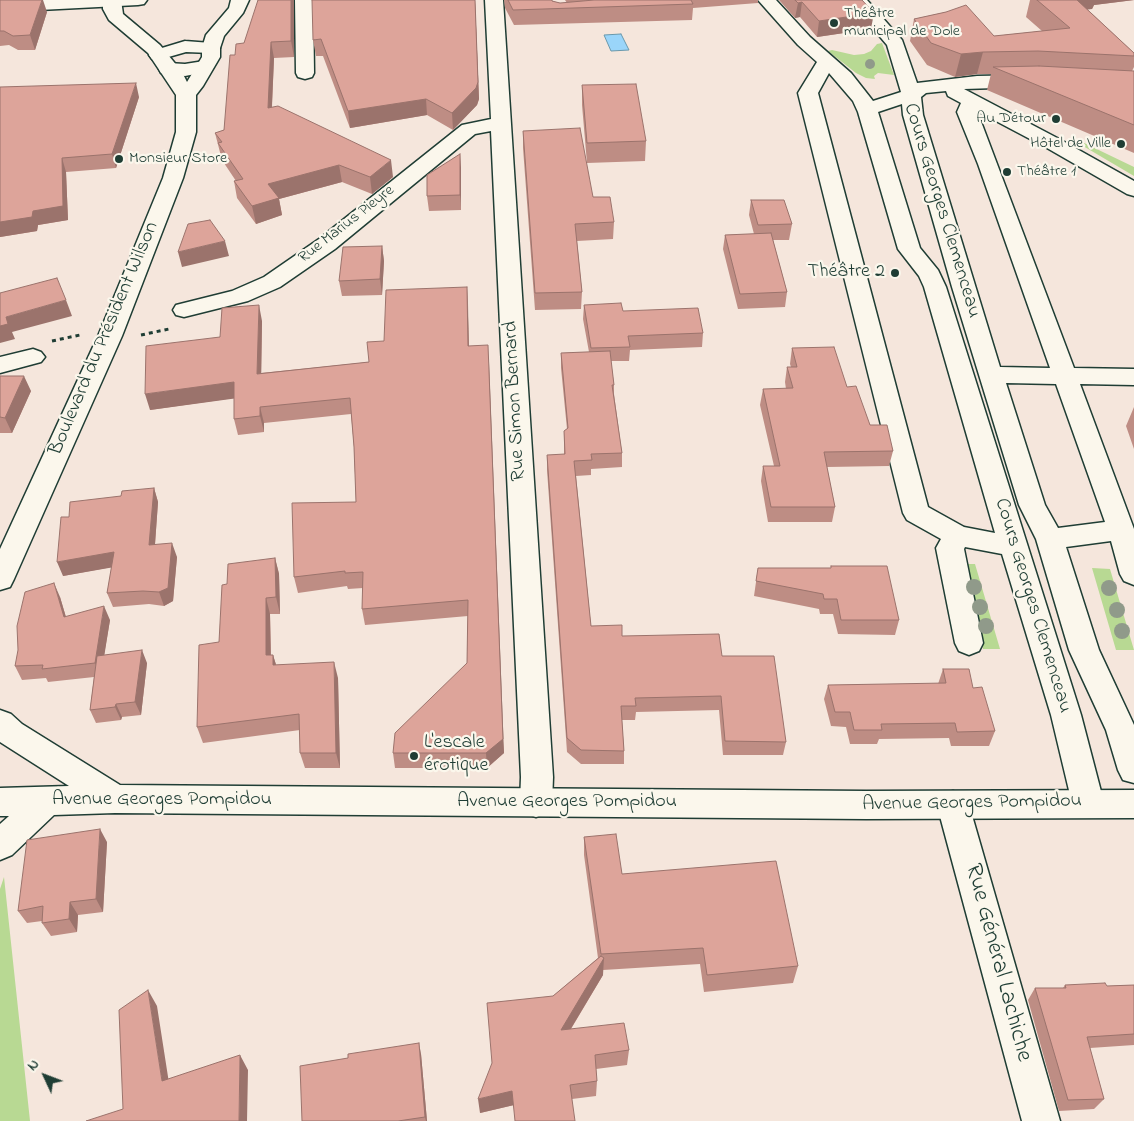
<!DOCTYPE html>
<meta charset="utf-8">
<style>
body{margin:0}
#map{position:relative;width:1134px;height:1121px;overflow:hidden;background:#f5e6dc;font-family:"Indie Flower",sans-serif}
canvas{display:block}
.north{position:absolute;left:20px;top:1051px;width:50px;height:50px;-webkit-text-stroke:4px #fbf7ec;paint-order:stroke;rotate:313deg;font-size:14px;font-weight:700;line-height:20px;text-align:center;color:#1f3d34}
.north::after{content:'';display:block;margin:auto;width:18px;height:22px;background:#1f3d34;clip-path:polygon(50% 0,100% 100%,50% 72%,0 100%)}
</style>
<div id="map">
<canvas width="1134" height="1121"></canvas>
<div class="north">N</div>
</div>
<script>
const ctx = document.querySelector('canvas').getContext('2d');
ctx.lineJoin = 'round';
function fill(path, color) { ctx.fillStyle = color; ctx.fill(path, 'evenodd'); }
const toPath = rows => new Path2D(rows.map(r => 'M' + r).join(''));
function trace(path, color, width, dash) { ctx.strokeStyle = color; ctx.lineWidth = width; ctx.lineCap = dash ? 'butt' : 'round'; ctx.setLineDash(dash || []); ctx.stroke(path); }
function write(font, color, halo, rows, align = 'center') {
  ctx.font = font + ' "Indie Flower",sans-serif'; ctx.lineWidth = 4.5; ctx.setLineDash([]); ctx.textBaseline = 'middle'; ctx.strokeStyle = halo; ctx.fillStyle = color; for (const [text, x, y, turn = 0] of rows) {
    ctx.save(); ctx.translate(x, y); ctx.rotate((+turn || 0) * Math.PI / 180); ctx.textAlign = isNaN(turn) ? turn : align; if (halo) ctx.strokeText(text, 0, 0); ctx.fillText(text, 0, 0); ctx.restore();
  }
}
fill(toPath([
 [882,43,894,75,878,73,874,76,875,79,866,78,856,73,828,51,832,50,854,55,864,54,871,51,877,44],
 [1080,141,1134,167,1134,176,1078,143],
 [959,564,975,564,1000,649,983,649],
 [1092,568,1110,569,1134,650,1116,650],
 [4,877,30,1121,0,1121,0,889]
]), '#b8d993');
const water = toPath([
 [621,34,629,50,611,51,604,35,621,34]
]);
fill(water, '#9ad5fa');
trace(water, '#6998ab', 1);
const minor = toPath([
 [35,0,147,0,144,4,138,5,0,12,0,2,35,0],
 [295,0,313,0,314,73,312,77,305,79,298,77,296,73,295,0],
 [485,0,503,0,553,777,552,803,547,813,536,817,525,813,520,803,521,777,491,131,475,134,335,249,280,287,248,301,184,317,176,315,173,310,176,305,232,291,264,277,319,239,462,125,491,119,485,0],
 [758,0,776,0,810,37,851,73,873,101,901,92,887,45,849,0,867,0,902,40,917,83,977,76,1028,75,1035,77,1037,81,1035,85,1028,87,964,89,1061,140,1134,181,1134,196,1127,194,1047,148,977,111,1074,368,1134,369,1134,385,1080,384,1134,529,1134,585,1124,581,1120,574,1111,541,1066,547,1099,650,1134,725,1134,783,1123,780,1118,770,1106,730,1069,650,1036,539,1019,505,952,287,903,115,902,104,878,112,920,248,938,270,946,287,1081,715,1104,803,1099,813,1088,817,1077,813,1072,803,1051,715,1002,554,965,547,964,549,983,643,979,651,969,655,959,651,955,643,936,548,941,539,907,520,903,513,798,93,817,62,798,45,758,0],
 [829,73,853,101,858,112,898,249,919,276,924,287,995,533,964,527,928,507,818,93,829,73],
 [946,91,948,96,961,103,957,112,978,164,1050,368,1000,367,923,115,921,97,926,93,946,91],
 [1006,383,1056,384,1105,522,1058,528,1045,505,1006,383],
 [185,41,211,43,217,44,220,48,217,52,211,53,186,52,158,60,152,59,149,55,152,51,185,41],
 [204,61,211,63,213,67,211,71,185,76,161,73,159,69,161,65,168,63,185,64,204,61],
 [33,349,41,352,45,357,41,362,0,373,0,357,33,349],
 [953,791,964,795,969,805,1060,1121,1022,1121,937,805,942,795,953,791]
]);
const major = toPath([
 [103,0,121,0,123,14,160,45,182,72,187,82,202,57,202,48,206,35,229,8,231,0,249,0,243,13,224,36,220,48,220,57,203,86,196,95,196,132,183,178,122,336,14,579,10,587,0,590,0,549,98,336,163,178,176,132,176,95,148,53,109,20,103,9,103,0],
 [0,710,11,714,22,724,120,785,866,791,1134,790,1134,818,866,819,115,813,54,815,12,855,0,860,0,824,9,816,0,816,0,788,69,786,0,742,0,710]
]);
trace(minor, '#1f3d34', 3);
trace(major, '#1f3d34', 3);
trace(toPath([
 [141,335,169,329],
 [52,341,80,335]
]), '#1f3d34', 3, [4, 4]);
fill(minor, '#fbf7ec');
fill(major, '#fbf7ec');
ctx.fillStyle = '#909a8a';
for (const [x, y, r] of [
 [870,64,5],
 [974,587,8],
 [1109,588,8],
 [980,607,8],
 [1117,610,8],
 [986,626,8],
 [1122,631,8]
]) { ctx.beginPath(); ctx.arc(x, y, r, 0, 2 * Math.PI); ctx.fill(); }
fill(toPath([
 [294,0,294,57,274,58,272,107,393,177,372,194,342,182,279,199,282,215,256,224,237,198,234,181,236,181,222,160,215,133,224,130,235,55,244,43],
 [475,0,479,99,477,105,453,130,427,115,350,128,323,56,316,56,313,40],
 [504,0,552,0,552,1,560,3,567,3,565,0,758,0,758,3,693,8,692,20,514,25,505,8],
 [779,0,862,0,871,29,817,37,800,17,795,18],
 [1030,0,1134,0,1094,5,1092,9,1087,9,1134,53,1134,67,1132,71,1134,71,1134,153,987,90,991,74,977,74,955,77,927,65,910,41,914,19,946,12,994,36,1042,31,1026,17],
 [0,1,47,12,35,50,18,50,9,45,0,46],
 [582,85,646,141,645,161,587,163,582,105],
 [0,87,139,97,116,168,66,172,68,220,38,225,37,231,0,237],
 [523,131,593,197,614,222,613,239,577,241,582,292,581,309,535,310,523,148],
 [460,154,461,210,429,211,427,196],
 [751,200,792,224,789,240,773,240,787,292,785,307,738,309,723,249,725,235,754,234,749,215],
 [382,246,384,261,382,295,342,296,339,281],
 [467,287,469,346,504,753,487,768,395,768,393,753,467,663,468,616,365,625,362,609,363,588,348,589,347,586,298,593,294,577,356,502,354,447,351,414,264,423,264,432,238,435,234,419,234,398,150,410,220,337,262,321,261,373,369,362,384,341],
 [584,305,623,311,703,333,702,347,630,350,629,361,611,361,614,385,614,394,622,453,622,467,591,469,591,475,576,476,591,626,622,636,722,656,786,742,783,755,723,755,719,710,636,712,635,720,622,720,624,751,624,764,581,764,567,752,547,470,547,455,564,455,564,431,567,429,561,368,561,353,589,352,583,319],
 [792,348,847,387,870,425,893,451,889,466,827,467,835,507,832,522,768,522,761,481,763,466,774,466,760,405,763,389,786,389,785,382,787,367,791,367,790,364],
 [0,376,31,391,12,433,0,433],
 [1134,407,1134,449,1126,426],
 [154,488,158,502,155,544,177,557,173,601,164,606,149,604,113,607,107,593,112,567,63,576,69,517,121,496],
 [275,558,279,574,280,614,270,614,271,655,273,655,276,665,338,678,340,768,305,768,300,753,300,730,203,743,197,727,219,642,227,584],
 [758,568,899,620,895,635,838,634,833,614,820,614,819,609,754,596],
 [60,597,66,617,110,620,104,655,147,663,141,715,122,717,121,720,96,723,90,710,94,677,48,682,46,678,22,680,15,666],
 [943,669,973,688,995,731,989,746,951,746,949,738,879,739,877,744,850,744,846,727,831,726,824,699,828,685,938,684],
 [584,837,622,874,798,966,793,983,704,992,700,964,603,970,603,975,571,1029,629,1050,627,1065,596,1069,597,1081,596,1096,572,1099,514,1105,480,1113,553,996,598,958,584,855],
 [107,842,103,912,78,915,77,932,51,936,42,923,42,921,27,923,18,911],
 [1065,985,1107,986,1134,985,1134,1045,1090,1048,1104,1099,1094,1109,1059,1111,1028,1000,1035,988,1063,988],
 [421,1054,427,1121,302,1121]
]), '#be8d84');
fill(toPath([
 [42,0,43,0,47,12,35,50,30,35],
 [291,0,294,0,294,57,291,41],
 [475,0,479,99,477,105,453,130,452,113],
 [1065,0,1134,0,1094,5,1092,9,1061,13],
 [802,2,800,17,795,18,798,3],
 [874,13,871,29,817,37,819,21],
 [271,42,274,58,271,125,268,108],
 [983,52,977,74,955,77,961,54],
 [136,83,139,97,116,168,112,154],
 [426,99,427,115,350,128,348,111],
 [460,154,461,168,461,210,460,195],
 [62,158,66,172,68,220,38,225,37,231,0,237,0,222,33,211],
 [391,160,393,177,372,194,370,177],
 [339,165,342,182,279,199,282,215,256,224,252,206,268,184],
 [225,241,229,256,182,267,178,252],
 [382,246,384,261,382,295,380,279],
 [467,287,468,303,469,362,468,346],
 [66,300,72,316,12,332,15,339,0,343,0,326,6,317],
 [259,305,262,321,261,390,257,374],
 [489,362,504,753,487,768,486,753],
 [24,376,31,391,12,433,5,418],
 [234,382,238,398,150,410,145,394],
 [260,407,264,423,264,432,260,416],
 [154,488,158,502,154,558,149,545],
 [172,543,177,557,173,601,164,606,159,592],
 [114,552,120,566,63,576,57,562],
 [275,558,279,574,280,614,276,597],
 [54,583,60,597,70,631,64,617],
 [266,598,270,614,271,671,266,655],
 [104,606,110,620,101,676,95,663],
 [142,650,147,663,141,715,135,702],
 [273,655,278,671,273,665],
 [334,662,338,678,340,768,336,753],
 [116,704,122,717,121,720,115,707],
 [100,829,107,842,103,912,96,899],
 [70,902,78,915,77,932,69,919],
 [604,958,603,975,561,1045,561,1030],
 [148,990,157,1006,171,1096,162,1081],
 [419,1043,421,1054,427,1121,426,1121,425,1117],
 [240,1055,248,1070,247,1121,239,1121],
 [512,1091,514,1105,480,1113,478,1099]
]), '#9b736c');
const building = toPath([
 [0,0,42,0,30,35,13,36,4,31,0,31,0,0],
 [258,0,291,0,291,41,271,42,268,108,278,106,391,160,370,177,339,165,268,184,279,198,252,206,234,181,243,179,218,143,222,142,215,133,224,130,230,55,235,55,236,44,244,43,258,0],
 [312,0,475,0,478,82,476,88,452,113,426,99,348,111,321,39,313,40,312,0],
 [508,0,552,0,552,1,560,3,594,0,691,0,693,4,513,10,508,0],
 [795,0,862,0,874,13,819,21,802,2,798,3,795,0],
 [1037,0,1077,0,1134,53,1134,56,1038,51,983,52,961,54,931,43,914,19,946,12,966,5,994,36,1070,28,1037,0],
 [1039,66,1134,71,1134,125,993,67,1039,66],
 [136,83,112,154,62,158,63,206,33,211,32,217,0,222,0,87,136,83],
 [636,84,646,141,587,143,582,85,636,84],
 [580,128,593,197,610,197,614,222,575,224,582,292,535,293,523,131,580,128],
 [460,154,460,195,427,196,427,175,460,154],
 [751,200,784,200,792,224,758,225,751,200],
 [210,220,225,241,178,252,188,224,210,220],
 [771,233,787,292,740,294,725,235,771,233],
 [382,246,380,279,339,281,343,247,382,246],
 [57,278,66,300,6,317,8,324,0,326,0,293,57,278],
 [467,287,468,346,488,345,503,739,486,753,393,753,395,733,467,663,468,600,362,609,363,572,345,573,345,571,294,577,292,503,356,502,354,447,350,398,260,407,260,416,234,419,234,382,145,394,146,346,220,337,222,308,259,305,257,374,369,362,367,342,384,341,386,290,467,287],
 [621,303,623,311,698,308,703,333,628,336,630,347,591,348,584,305,621,303],
 [834,347,847,387,856,386,870,425,887,425,893,451,824,452,835,507,771,507,763,466,780,466,763,389,793,388,787,367,797,367,792,348,834,347],
 [610,351,614,385,612,385,622,453,591,454,592,460,574,461,591,626,622,625,622,636,719,634,722,656,774,656,786,742,725,741,721,696,635,698,636,706,621,706,624,751,581,750,567,738,547,455,565,454,564,431,568,428,561,353,610,351],
 [0,376,24,376,5,418,0,417,0,376],
 [154,488,149,545,172,543,168,588,159,592,143,591,107,593,114,552,57,562,61,517,69,517,70,502,121,496,122,491,154,488],
 [275,558,276,597,266,598,266,655,273,655,273,665,334,662,336,753,300,753,299,714,197,727,199,645,219,642,222,585,227,584,228,564,275,558],
 [831,566,887,566,899,620,841,620,837,599,824,599,823,594,756,581,758,568,831,568,831,566],
 [54,583,64,617,104,606,95,663,42,669,43,665,15,666,18,650,17,626,25,592,54,583],
 [142,650,135,702,116,704,115,707,90,710,97,656,142,650],
 [943,669,969,669,973,688,982,687,995,731,957,732,955,723,881,724,882,730,854,730,850,712,835,712,828,685,946,683,943,669],
 [100,829,96,899,70,902,69,919,42,923,43,906,18,911,27,840,100,829],
 [616,834,622,874,776,861,798,966,707,975,703,948,601,954,584,837,616,834],
 [601,956,604,958,561,1030,624,1023,629,1050,595,1055,597,1081,570,1085,575,1121,515,1121,512,1091,478,1099,492,1063,487,1003,553,996,601,956],
 [1105,983,1107,986,1134,985,1134,1034,1087,1037,1104,1099,1068,1100,1035,988,1066,988,1065,985,1105,983],
 [148,990,162,1081,240,1055,239,1121,86,1121,123,1109,119,1010,148,990],
 [419,1043,425,1117,398,1121,302,1121,300,1066,348,1058,348,1054,419,1043]
]);
fill(building, '#dda49a');
trace(building, '#9b736c', 1);
for (const [x, y, r, color] of [
 [834,23,5,"#1f3d34"],
 [1056,119,5,"#1f3d34"],
 [1121,144,5,"#1f3d34"],
 [119,159,5,"#1f3d34"],
 [1007,172,5,"#1f3d34"],
 [895,273,5,"#1f3d34"],
 [414,756,5,"#1f3d34"]
]) { const dot = new Path2D(); dot.arc(x, y, r, 0, 2 * Math.PI); ctx.fillStyle = color; ctx.fill(dot); trace(dot, '#fbf7ec', 2); }
write('16px', '#1f3d34', '#fbf7ec', [
 ["Théâtre",844,14],
 ["municipal de Dole",844,32],
 ["Au Détour",1046,119,"right"],
 ["Hôtel de Ville",1111,144,"right"],
 ["Monsieur Store",129,159],
 ["Théâtre 1",1017,172]
], 'left');
write('16px', '#1f3d34', '#fbf7ec', [
 ["Rue Marius Pieyre",347,225,-38]
]);
write('20px', '#1f3d34', '#fbf7ec', [
 ["Cours Georges Clemenceau",941,211,73],
 ["Boulevard du Président Wilson",105,339,-67],
 ["Rue Simon Bernard",516,401,-93],
 ["Cours Georges Clemenceau",1032,606,73],
 ["Avenue Georges Pompidou",162,801],
 ["Avenue Georges Pompidou",567,803],
 ["Avenue Georges Pompidou",972,804,-1]
]);
write('20px', '#1f3d34', '#fbf7ec', [
 ["Théâtre 2",885,273],
 ["L'escale",424,744,"left"],
 ["érotique",424,767,"left"]
], 'right');
write('24px', '#1f3d34', '#fbf7ec', [
 ["Rue Général Lachiche",997,963,75]
]);
</script>
